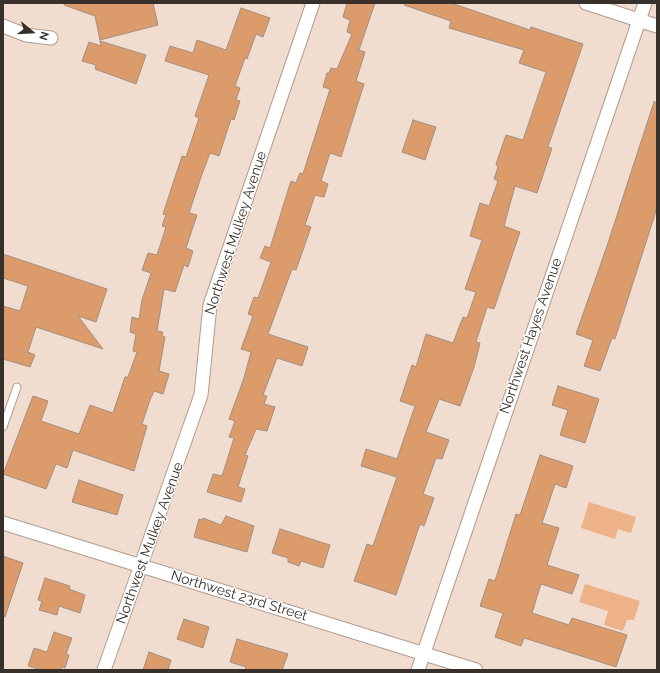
<!DOCTYPE html>
<style>
body{margin:0}
#map{position:relative;width:660px;height:673px;overflow:hidden;background:#f1ddcf;font-family:Raleway,sans-serif}
canvas{display:block}
.frame{position:absolute;inset:0;border:4px solid #38312b;pointer-events:none}
.north{position:absolute;left:12px;top:12px;width:40px;height:40px;-webkit-text-stroke:3px #fff;paint-order:stroke;rotate:108deg;font-size:11px;font-weight:700;line-height:16px;text-align:center;color:#38312b}
.north::after{content:'';display:block;margin:auto;width:14px;height:18px;background:#38312b;clip-path:polygon(50% 0,100% 100%,50% 72%,0 100%)}
</style>
<div id="map">
<canvas width="660" height="673"></canvas>
<div class="frame"></div>
<div class="north">N</div>
</div>
<script>
const ctx = document.querySelector('canvas').getContext('2d');
ctx.lineJoin = 'round';
function fill(path, color) { ctx.fillStyle = color; ctx.fill(path, 'evenodd'); }
const toPath = rows => new Path2D(rows.map(r => 'M' + r).join(''));
function trace(path, color, width, dash) { ctx.strokeStyle = color; ctx.lineWidth = width; ctx.lineCap = dash ? 'butt' : 'round'; ctx.setLineDash(dash || []); ctx.stroke(path); }
function write(font, color, halo, rows, align = 'center') {
  ctx.font = font + ' Raleway,sans-serif'; ctx.lineWidth = 3; ctx.setLineDash([]); ctx.textBaseline = 'middle'; ctx.strokeStyle = halo; ctx.fillStyle = color; for (const [text, x, y, turn = 0] of rows) {
    ctx.save(); ctx.translate(x, y); ctx.rotate((+turn || 0) * Math.PI / 180); ctx.textAlign = isNaN(turn) ? turn : align; if (halo) ctx.strokeText(text, 0, 0); ctx.fillText(text, 0, 0); ctx.restore();
  }
}
fill(toPath([
 [589,502,636,517,631,533,618,529,615,539,581,528],
 [585,584,640,601,634,620,627,620,623,631,604,625,608,611,579,602]
]), '#edb288');
const building = toPath([
 [64,3,153,3,158,25,100,40,95,16,64,5,64,3],
 [347,3,375,3,359,50,365,52,356,81,364,84,341,157,330,153,321,181,328,184,324,197,315,195,305,225,311,227,296,270,292,269,268,334,308,347,302,366,277,358,263,395,267,396,264,404,275,407,267,431,256,429,245,455,248,456,238,487,245,489,241,502,207,492,213,474,222,476,234,438,229,437,235,421,229,419,244,378,251,352,241,349,253,316,248,314,254,297,258,298,271,262,260,258,265,246,270,248,291,181,296,183,300,173,303,174,330,89,323,87,327,73,329,73,331,68,337,69,352,34,347,32,350,20,343,17,347,3],
 [405,3,451,3,530,30,531,27,583,44,548,147,552,148,537,193,515,186,504,226,520,232,494,309,487,307,476,342,480,343,474,367,460,406,439,399,426,432,449,440,442,459,436,458,423,494,434,498,424,526,420,524,396,595,354,581,367,544,373,546,397,477,361,466,366,449,397,459,415,406,400,401,412,365,416,367,426,334,453,343,463,317,467,318,476,292,465,289,482,240,470,236,480,203,489,206,498,181,494,179,498,167,496,164,506,135,523,140,546,72,519,63,524,50,449,28,451,21,404,5,405,3],
 [241,8,270,18,263,37,256,34,247,59,245,58,235,86,240,88,236,100,240,101,234,120,231,119,219,156,210,153,201,177,189,213,197,215,186,248,193,251,188,267,184,265,175,292,164,289,157,331,163,332,162,336,165,337,159,371,169,374,163,394,154,391,150,400,142,424,147,426,134,471,73,450,67,468,56,464,46,489,3,474,33,396,48,401,41,421,79,434,90,405,113,413,125,377,128,377,137,352,133,351,136,334,130,332,132,317,139,319,142,300,151,273,142,270,148,253,157,255,166,227,162,226,166,215,163,214,182,156,186,157,199,118,195,116,209,75,165,61,170,46,193,53,197,40,226,50,241,8],
 [100,41,146,55,136,84,95,69,96,65,82,61,89,42,101,46,100,41],
 [654,102,657,102,657,208,615,339,612,338,600,371,584,366,593,340,576,334,607,246,654,102],
 [413,120,436,127,425,160,402,152,413,120],
 [3,254,107,289,96,322,78,316,103,349,36,327,28,352,35,355,30,367,3,359,3,306,20,311,28,286,3,278,3,254],
 [558,386,599,399,585,443,560,435,568,410,552,405,558,386],
 [540,455,573,466,566,488,555,484,542,523,559,528,547,565,579,575,572,594,541,584,532,613,569,625,572,618,627,635,616,667,524,638,521,646,495,637,503,613,480,606,489,579,495,581,516,514,520,515,540,455],
 [79,480,123,495,117,515,72,502,79,480],
 [226,516,254,526,247,552,194,537,199,519,202,520,203,518,221,525,226,516],
 [280,529,330,545,323,568,301,561,299,566,288,562,288,558,272,553,280,529],
 [3,556,23,563,5,617,3,617,3,556],
 [45,578,70,586,69,589,85,595,80,613,59,606,57,615,39,610,42,601,38,600,45,578],
 [184,619,209,627,203,648,177,639,184,619],
 [54,632,72,638,66,654,69,655,65,668,62,667,61,670,42,670,28,666,34,648,47,652,54,632],
 [237,639,288,654,282,670,245,670,246,667,230,662,237,639],
 [149,652,171,660,168,670,143,670,149,652]
]);
fill(building, '#dc9b6b');
trace(building, '#a28f82', 1);
const service = toPath([
 [3,427,17,387]
]);
const minor = toPath([
 [586,3,657,26],
 [3,26,26,35,51,38],
 [3,523,476,670],
 [104,670,201,395,210,305,313,3],
 [418,670,645,3]
]);
trace(service, '#b09d90', 9);
trace(minor, '#b09d90', 15);
trace(service, '#fff', 7);
trace(minor, '#fff', 13);
write('14px', '#38312b', '#fff', [
 ["Northwest Mulkey Avenue",236,233,-72],
 ["Northwest Hayes Avenue",531,336,-71],
 ["Northwest Mulkey Avenue",150,543,-70],
 ["Northwest 23rd Street",239,596,17]
]);
</script>
